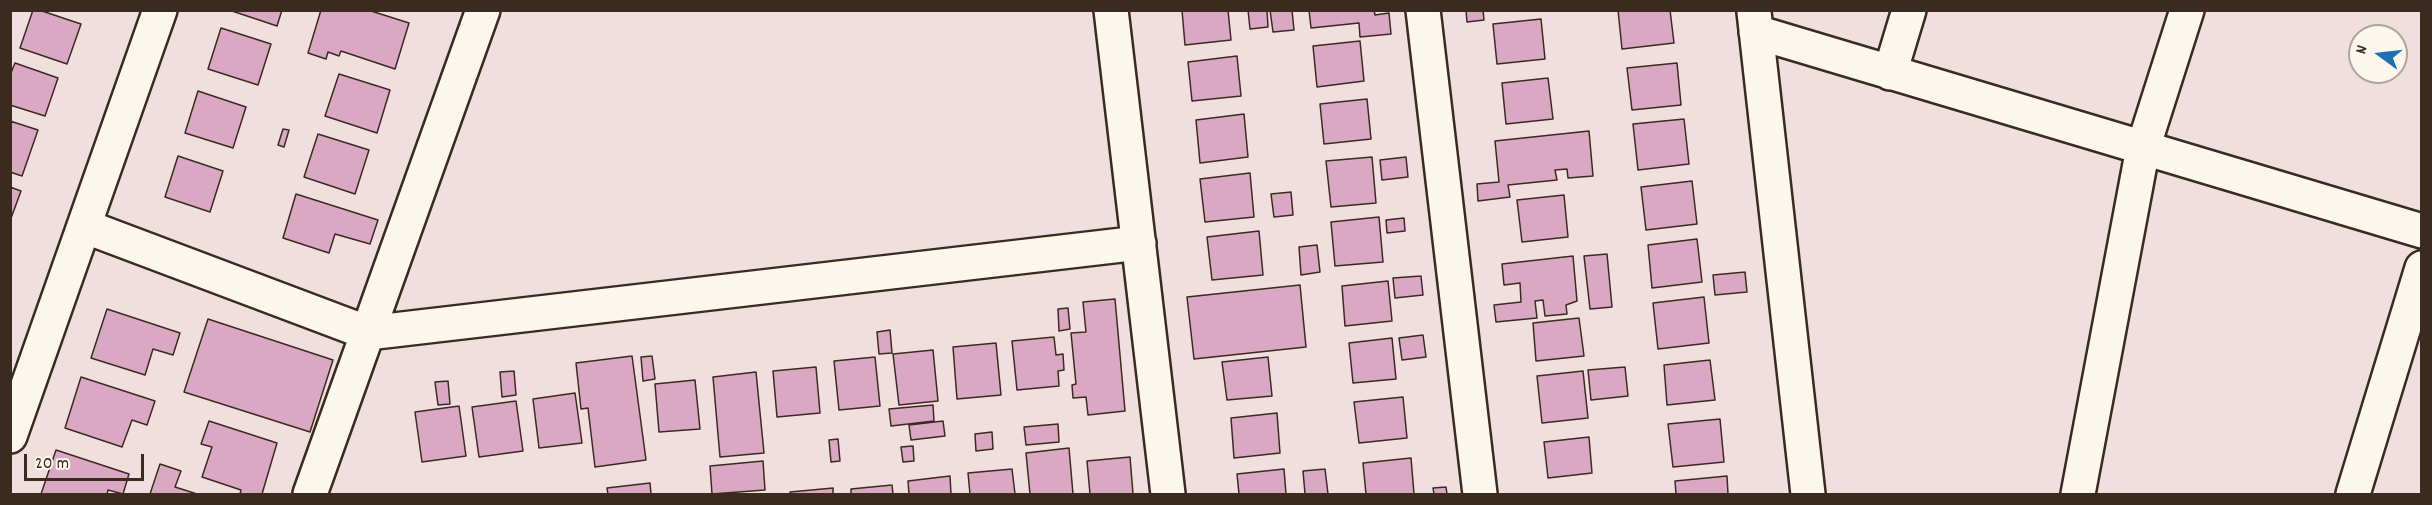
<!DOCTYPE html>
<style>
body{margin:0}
#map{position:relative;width:2432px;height:505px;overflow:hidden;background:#f1dfe0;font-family:Dekko,sans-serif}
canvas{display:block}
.frame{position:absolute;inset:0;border:12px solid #3b2a1e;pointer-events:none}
.north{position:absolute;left:2348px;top:24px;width:60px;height:60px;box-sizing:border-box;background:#fbf7ec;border:2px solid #aea59a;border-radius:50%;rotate:285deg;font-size:16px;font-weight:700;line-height:24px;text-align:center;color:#3b2a1e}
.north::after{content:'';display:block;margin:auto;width:21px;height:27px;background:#1f6fb2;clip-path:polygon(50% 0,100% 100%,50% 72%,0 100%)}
.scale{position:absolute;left:24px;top:454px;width:120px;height:27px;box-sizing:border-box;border:3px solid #3b2a1e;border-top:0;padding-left:8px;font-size:18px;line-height:21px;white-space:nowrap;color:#3b2a1e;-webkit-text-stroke:4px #fbf7ec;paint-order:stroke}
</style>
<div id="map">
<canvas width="2432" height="505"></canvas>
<div class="frame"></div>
<div class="north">N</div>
<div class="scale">20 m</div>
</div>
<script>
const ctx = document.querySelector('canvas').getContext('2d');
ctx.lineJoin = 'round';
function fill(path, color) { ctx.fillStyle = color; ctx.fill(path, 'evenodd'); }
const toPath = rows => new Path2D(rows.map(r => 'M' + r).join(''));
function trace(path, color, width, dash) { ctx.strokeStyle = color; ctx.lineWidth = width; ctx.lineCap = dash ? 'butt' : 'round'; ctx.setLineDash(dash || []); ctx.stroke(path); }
const building = toPath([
 [33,10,39,10,81,24,67,64,20,48,33,10],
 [229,10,282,10,277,26,229,10],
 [321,10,368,10,409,23,395,69,341,51,339,56,328,52,326,59,308,53,321,10],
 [1182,10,1228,10,1231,40,1185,45,1182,10],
 [1248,10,1267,10,1268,27,1250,29,1248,10],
 [1270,10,1292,10,1294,30,1273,32,1270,10],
 [1309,10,1374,10,1375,15,1389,13,1391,34,1360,37,1359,23,1311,28,1309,10],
 [1466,10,1483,10,1484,20,1467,22,1466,10],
 [1618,10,1670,10,1674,43,1622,49,1618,10],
 [1541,19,1545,59,1497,64,1493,24,1541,19],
 [221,28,271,44,258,85,208,69,221,28],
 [1360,41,1364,81,1317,87,1313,46,1360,41],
 [1237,56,1241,96,1192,101,1188,62,1237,56],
 [15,63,58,78,45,116,10,105,10,75,15,63],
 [1677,63,1681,105,1632,110,1627,68,1677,63],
 [339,74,390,90,377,133,325,116,339,74],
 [1548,78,1553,119,1506,124,1502,83,1548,78],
 [198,91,246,107,233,148,185,133,198,91],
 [1367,99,1371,139,1324,144,1320,104,1367,99],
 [1244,114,1248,157,1200,163,1196,120,1244,114],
 [1684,119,1689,164,1638,170,1633,124,1684,119],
 [10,121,38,130,22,176,10,172,10,121],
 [283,129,289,130,284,147,278,145,283,129],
 [1589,131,1593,176,1568,178,1567,169,1555,170,1557,180,1508,185,1510,197,1478,201,1477,184,1499,182,1495,141,1589,131],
 [318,134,369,150,355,194,304,177,318,134],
 [178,156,223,171,210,212,165,197,178,156],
 [1372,157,1376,203,1331,207,1326,161,1372,157],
 [1406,157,1408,177,1382,180,1380,160,1406,157],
 [1250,173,1254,217,1205,222,1200,179,1250,173],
 [1692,181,1697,224,1646,230,1641,187,1692,181],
 [10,187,21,191,10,221,10,187],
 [1291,192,1293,215,1274,217,1271,194,1291,192],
 [296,194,378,220,370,244,335,234,329,253,283,238,296,194],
 [1564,195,1568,237,1522,242,1517,200,1564,195],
 [1379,217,1383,262,1335,266,1331,222,1379,217],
 [1404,218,1405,231,1387,233,1386,220,1404,218],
 [1259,231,1263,275,1212,280,1207,237,1259,231],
 [1697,239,1702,282,1652,288,1648,245,1697,239],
 [1317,245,1320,272,1301,275,1299,247,1317,245],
 [1607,254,1612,307,1590,309,1584,256,1607,254],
 [1573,256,1577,301,1566,305,1567,314,1545,316,1543,300,1535,301,1537,318,1496,322,1494,305,1521,302,1520,283,1504,285,1502,264,1573,256],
 [1745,272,1747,292,1715,295,1713,275,1745,272],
 [1421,276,1423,295,1395,298,1393,278,1421,276],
 [1388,281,1392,321,1345,326,1342,286,1388,281],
 [1300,285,1306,347,1194,359,1187,297,1300,285],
 [1704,297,1709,343,1658,349,1653,303,1704,297],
 [1115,299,1125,411,1088,415,1086,397,1073,398,1072,385,1076,384,1071,333,1086,332,1083,302,1115,299],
 [1068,308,1070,329,1059,331,1058,309,1068,308],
 [107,309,180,333,173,355,153,349,145,375,91,358,107,309],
 [1579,318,1584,356,1536,361,1533,323,1579,318],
 [208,319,333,360,310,432,184,392,208,319],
 [890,330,892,353,879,354,877,332,890,330],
 [1423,335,1426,357,1402,360,1399,338,1423,335],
 [1054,337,1056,355,1063,354,1064,370,1058,371,1059,386,1017,390,1012,341,1054,337],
 [1392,338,1396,379,1353,383,1349,343,1392,338],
 [996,343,1001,395,957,399,953,347,996,343],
 [933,350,938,401,899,405,893,354,933,350],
 [632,356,646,460,595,467,588,408,581,409,576,363,632,356],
 [652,356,655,379,643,381,641,357,652,356],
 [875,357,880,406,839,410,834,361,875,357],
 [1268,357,1272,396,1227,400,1222,362,1268,357],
 [1710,360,1715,400,1667,405,1664,365,1710,360],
 [816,367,820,413,777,417,773,371,816,367],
 [1625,367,1628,396,1591,400,1588,370,1625,367],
 [514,371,516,395,502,397,500,372,514,371],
 [1583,371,1588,418,1542,423,1537,376,1583,371],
 [756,372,764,453,720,457,713,377,756,372],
 [81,377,155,401,147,425,132,420,122,447,65,428,81,377],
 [695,380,700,429,659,432,655,384,695,380],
 [448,381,450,404,438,405,435,382,448,381],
 [575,393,582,443,539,448,533,399,575,393],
 [1403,397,1407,438,1359,443,1354,402,1403,397],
 [516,401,523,451,479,457,472,407,516,401],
 [933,405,934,421,891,426,889,409,933,405],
 [459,406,466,456,422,462,415,412,459,406],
 [1277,413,1280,453,1234,458,1231,418,1277,413],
 [1720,419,1724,462,1673,467,1668,424,1720,419],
 [209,421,277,443,262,494,240,494,241,490,202,477,212,447,201,444,209,421],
 [943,421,945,436,911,440,909,425,943,421],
 [1058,424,1059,442,1026,445,1024,427,1058,424],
 [992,432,993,449,976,451,975,434,992,432],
 [1589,437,1592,473,1548,478,1544,442,1589,437],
 [838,439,840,461,831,462,829,440,838,439],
 [913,446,914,461,903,462,901,447,913,446],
 [1069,448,1073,494,1030,494,1026,453,1069,448],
 [56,450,129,474,123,494,108,490,107,494,41,494,56,450],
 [1130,457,1133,494,1090,494,1087,461,1130,457],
 [1411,458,1414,494,1366,494,1363,463,1411,458],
 [763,461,765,490,712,494,710,466,763,461],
 [160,464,181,471,175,487,197,494,150,494,160,464],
 [1012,469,1015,494,970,494,968,473,1012,469],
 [1284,469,1286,494,1239,494,1237,474,1284,469],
 [1325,469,1328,494,1305,494,1303,471,1325,469],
 [950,476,951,494,909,494,908,481,950,476],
 [1727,476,1728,494,1676,494,1675,481,1727,476],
 [650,483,651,494,608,494,607,488,650,483],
 [892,485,893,494,851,494,851,489,892,485],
 [1446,487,1447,494,1434,494,1433,488,1446,487],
 [833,488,833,494,790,494,790,492,833,488]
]);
fill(building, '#dba8c4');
trace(building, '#3b2a1e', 1.5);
const minor = toPath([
 [1111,10,1168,494],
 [1423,10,1480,494],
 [1754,12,1808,494],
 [1756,32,2422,231],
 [1890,73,1909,10],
 [84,226,368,333,1139,243],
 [10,436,160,10],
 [310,494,483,10],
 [2078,494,2143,148,2187,10],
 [2353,494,2422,268]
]);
trace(minor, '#3b2a1e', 38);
trace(minor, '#fbf7ec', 33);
</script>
